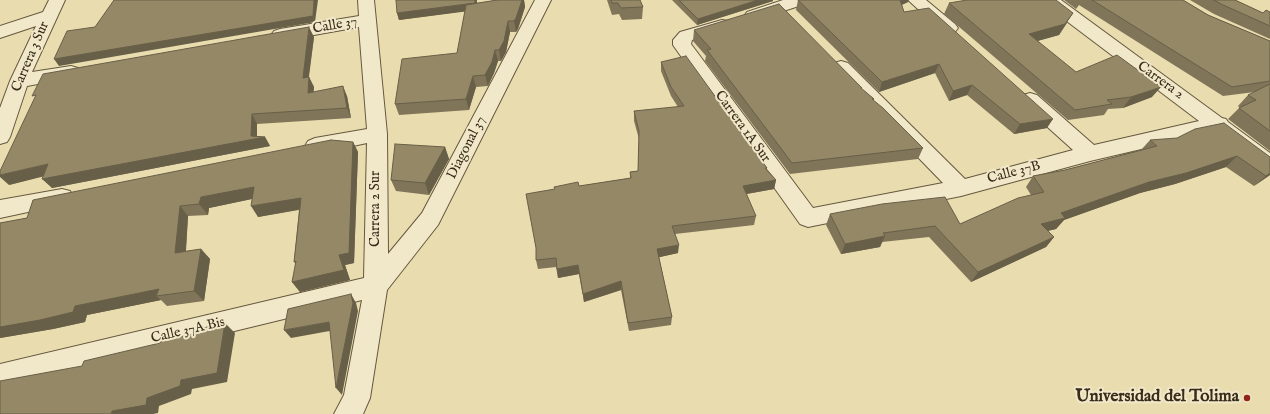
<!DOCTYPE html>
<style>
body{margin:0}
canvas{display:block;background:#e9dcae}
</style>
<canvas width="1270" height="414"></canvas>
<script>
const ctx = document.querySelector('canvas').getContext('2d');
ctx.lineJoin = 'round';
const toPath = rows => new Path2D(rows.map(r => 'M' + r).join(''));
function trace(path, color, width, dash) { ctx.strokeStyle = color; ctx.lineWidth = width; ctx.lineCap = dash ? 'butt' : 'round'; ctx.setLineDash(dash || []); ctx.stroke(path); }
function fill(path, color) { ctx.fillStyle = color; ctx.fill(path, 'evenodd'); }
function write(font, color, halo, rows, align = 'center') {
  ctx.font = font + ' "IM FELL English",serif'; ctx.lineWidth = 4; ctx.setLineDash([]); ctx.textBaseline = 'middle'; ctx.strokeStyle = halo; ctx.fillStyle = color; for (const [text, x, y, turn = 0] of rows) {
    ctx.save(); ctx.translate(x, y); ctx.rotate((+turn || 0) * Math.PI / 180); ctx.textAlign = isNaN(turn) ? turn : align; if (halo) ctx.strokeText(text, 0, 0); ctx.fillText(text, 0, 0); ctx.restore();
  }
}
const minor = toPath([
 [49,0,65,0,32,72,71,66,78,68,80,72,78,76,71,78,27,86,10,137,7,142,0,144,0,108,10,81,36,26,0,38,0,26,43,12,49,0],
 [358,0,374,0,387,134,388,254,422,213,535,0,551,0,438,225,387,290,370,398,363,414,334,414,344,395,362,300,0,388,0,364,364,278,367,143,315,154,308,151,305,146,308,141,315,138,367,129,359,27,280,41,274,39,271,35,274,31,280,29,359,16,358,0],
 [783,0,807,0,805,4,753,21,747,20,744,16,747,12,783,0],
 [908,0,926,0,955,24,958,28,955,32,949,34,943,32,908,0],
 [1042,0,1061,0,1222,118,1226,119,1228,122,1270,153,1270,172,1263,170,1214,132,1090,161,961,196,808,227,800,224,673,45,673,40,680,32,722,20,728,21,731,25,728,29,692,40,691,44,813,208,943,183,834,71,832,67,834,63,841,61,848,63,965,179,1073,150,1023,105,1020,100,1023,95,1030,93,1037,95,1094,145,1199,121,1044,4,1042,0],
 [62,189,70,191,73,197,70,203,0,218,0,200,62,189]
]);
trace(minor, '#65583f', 2);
fill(minor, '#f1e8ca');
fill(toPath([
 [477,0,477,3,497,0,524,0,525,7,518,29,516,32,510,32,506,52,501,61,498,61,494,73,488,86,476,87,469,110,399,115,395,104,457,53,465,11,399,20,397,13],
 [607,0,640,0,643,7,642,19,622,20,619,14,612,15],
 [672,0,773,0,773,1,697,25],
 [798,0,908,2,902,5,904,12,1047,128,1014,134,967,95,949,101,935,73,879,92,796,10],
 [1064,0,1183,0,1208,15,1270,41,1270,151,1228,119,1239,108,1240,108,1238,106,1248,95,1255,92,1223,96,1079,5,1076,9],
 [1190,0,1235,0,1263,13,1270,12,1270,39,1214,14],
 [949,3,1067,23,1059,35,1037,41,1076,72,1152,97,1123,108,1108,109,1104,115,1068,120,944,14],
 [694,30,862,89,874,99,873,101,923,148,918,159,790,174,705,61,706,56,693,41],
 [314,37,309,77,314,87,313,92,347,96,351,118,257,124,257,136,265,137,270,146,52,188,43,176,9,185],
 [661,62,767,168,767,169,776,180,774,189,746,194,756,216,754,225,675,234,678,253,659,257,672,317,671,325,629,331,621,290,584,302,579,274,558,278,556,267,538,269,536,260,579,186,630,178,630,172,638,171,639,139,634,121,634,111,678,107,671,96,661,71],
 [1150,140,1270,157,1270,175,1254,186,1226,167,1175,184,1140,193,1064,220,1056,229,1048,231,1054,237,1046,247,971,282,929,237,882,242,880,247,841,254,826,225,830,214,960,224,1031,195,1026,187,1033,176,1065,170,1141,150],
 [353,142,358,152,354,263,345,265,350,280,300,292,292,282,296,264,294,262,299,210,258,217,252,199,209,208,208,215,188,216,186,251,201,249,210,259,204,301,167,306,161,300,87,315,85,322,53,329,0,338,0,223,27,218],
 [445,147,449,159,429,195,396,191,391,180]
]), '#807559');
fill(toPath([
 [314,0,318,0,315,22,59,66,54,59],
 [475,0,477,0,477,10,399,20,397,13],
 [522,0,524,0,525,7,518,29,516,32,514,21],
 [758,0,773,0,773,1,697,25,698,19],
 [898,0,909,0,908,2,896,7],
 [1073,13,1059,35,1023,45,1029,34],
 [508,21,510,32,506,52,501,61,499,50],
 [309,27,314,37,307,88,303,78],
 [495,50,498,61,494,73,488,86,485,75],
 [939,64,935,73,879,92,882,82],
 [473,76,476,87,469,110,466,99],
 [309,77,314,87,313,103,308,93],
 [972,85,967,95,949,101,953,91],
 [343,86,347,96,351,118,347,108],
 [1161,87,1152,97,1123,108,1131,97],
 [252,114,257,124,257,138,265,137,270,146,52,188,42,179,251,136],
 [1053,119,1047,128,1014,134,1020,124],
 [353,142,358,152,354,263,345,265,350,280,300,292,292,282,339,255],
 [445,147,449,159,429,195,425,183],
 [1237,156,1226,167,1175,184,1140,193,1064,220,1056,229,1033,234,1041,224,1061,213,1149,182],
 [48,164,57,173,9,185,0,177,0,175],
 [1270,173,1270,175,1254,186,1266,176],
 [776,180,774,189,741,195,743,186],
 [254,187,261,197,209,208,208,215,199,204,201,197],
 [301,198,307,208,258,217,251,206],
 [180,206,188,216,185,263,175,253],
 [885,236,880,247,841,254,845,244],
 [1054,237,1046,247,971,282,978,272],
 [679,245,678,253,656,258,657,249],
 [201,249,210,259,204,301,194,291],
 [578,265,579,274,558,278,557,269],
 [621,281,621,290,584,302,583,294],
 [159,289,156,296,161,300,87,315,85,322,53,329,0,338,0,327,75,306],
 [351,294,356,303,358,311,342,395,336,388],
 [329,322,335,330,291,338,284,330],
 [225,323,235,333,227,382,192,389,191,394,159,406,158,413,153,414,111,414,112,411,147,398,181,380]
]), '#685f48');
const building = toPath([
 [114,0,314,0,313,16,54,59,67,31,95,27,114,0],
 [396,0,475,0,475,3,397,13,396,0],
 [497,0,522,0,516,18,514,21,508,21,504,41,499,50,495,50,492,62,485,75,473,76,466,99,395,104,402,59,457,53,466,5,497,0],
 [611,0,640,0,643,7,621,8,618,3,612,3,611,0],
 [679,0,758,0,698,19,679,0],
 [798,0,900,0,904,12,929,8,1053,119,1020,124,972,85,953,91,939,64,882,82,798,0],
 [967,0,1056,0,1073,13,1065,24,1029,34,1076,72,1117,55,1161,87,1131,97,1107,100,1112,104,1075,110,949,3,967,0],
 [1092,0,1183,0,1208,15,1270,41,1270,81,1232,87,1092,0],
 [1214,0,1235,0,1263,13,1266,10,1270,12,1270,26,1221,4,1214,0],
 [779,4,862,88,861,88,874,99,872,99,883,108,923,148,792,163,707,50,711,49,694,30,779,4],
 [309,27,303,78,309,77,308,93,343,86,347,108,252,114,251,136,265,137,42,179,48,164,0,175,0,171,36,95,32,96,43,74,309,27],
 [686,56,767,168,765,168,776,180,743,186,756,216,672,226,679,245,657,249,672,317,628,323,621,281,583,294,578,265,557,269,556,258,536,260,536,248,526,194,555,189,554,187,578,182,579,186,631,178,630,172,638,171,639,131,634,111,684,106,671,87,661,62,686,56],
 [1270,84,1270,131,1239,108,1256,100,1248,95,1270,84],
 [1224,123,1270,157,1270,173,1266,176,1237,156,1186,173,1149,182,1061,213,1065,218,1041,224,1054,237,978,272,935,226,883,233,885,236,845,244,830,214,882,204,945,197,960,224,1018,198,1044,192,1033,176,1065,170,1157,146,1150,140,1177,138,1195,129,1224,123],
 [331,140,353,142,349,253,339,255,344,270,292,282,296,261,294,262,301,198,251,206,254,187,201,197,199,204,180,206,175,253,201,249,194,291,156,296,159,289,75,306,73,312,40,320,0,327,0,223,27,218,33,200,331,140],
 [395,144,445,147,425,183,391,180,395,144],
 [351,294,353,303,336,388,329,322,284,330,288,309,351,294],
 [225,323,217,373,181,380,180,386,147,398,146,405,112,411,111,414,0,414,0,381,82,366,84,361,160,343,161,341,193,334,194,330,225,323]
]);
fill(building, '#958867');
trace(building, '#685f48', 1);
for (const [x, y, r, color] of [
 [1247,398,4,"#8f2418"]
]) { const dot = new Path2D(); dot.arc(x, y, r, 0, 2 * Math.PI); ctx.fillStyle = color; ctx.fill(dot); trace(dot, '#f1e8ca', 1.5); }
write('14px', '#392c1a', '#f1e8ca', [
 ["Calle 37",335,26,-10],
 ["Carrera 3 Sur",31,57,-67],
 ["Carrera 2",1160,81,36],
 ["Carrera 1A Sur",742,127,54],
 ["Diagonal 37",467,148,-63],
 ["Calle 37B",1014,173,-15],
 ["Carrera 2 Sur",376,209,-90],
 ["Calle 37A Bis",188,331,-13]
]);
write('bold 17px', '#392c1a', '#f1e8ca', [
 ["Universidad del Tolima",1239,398]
], 'right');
</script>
